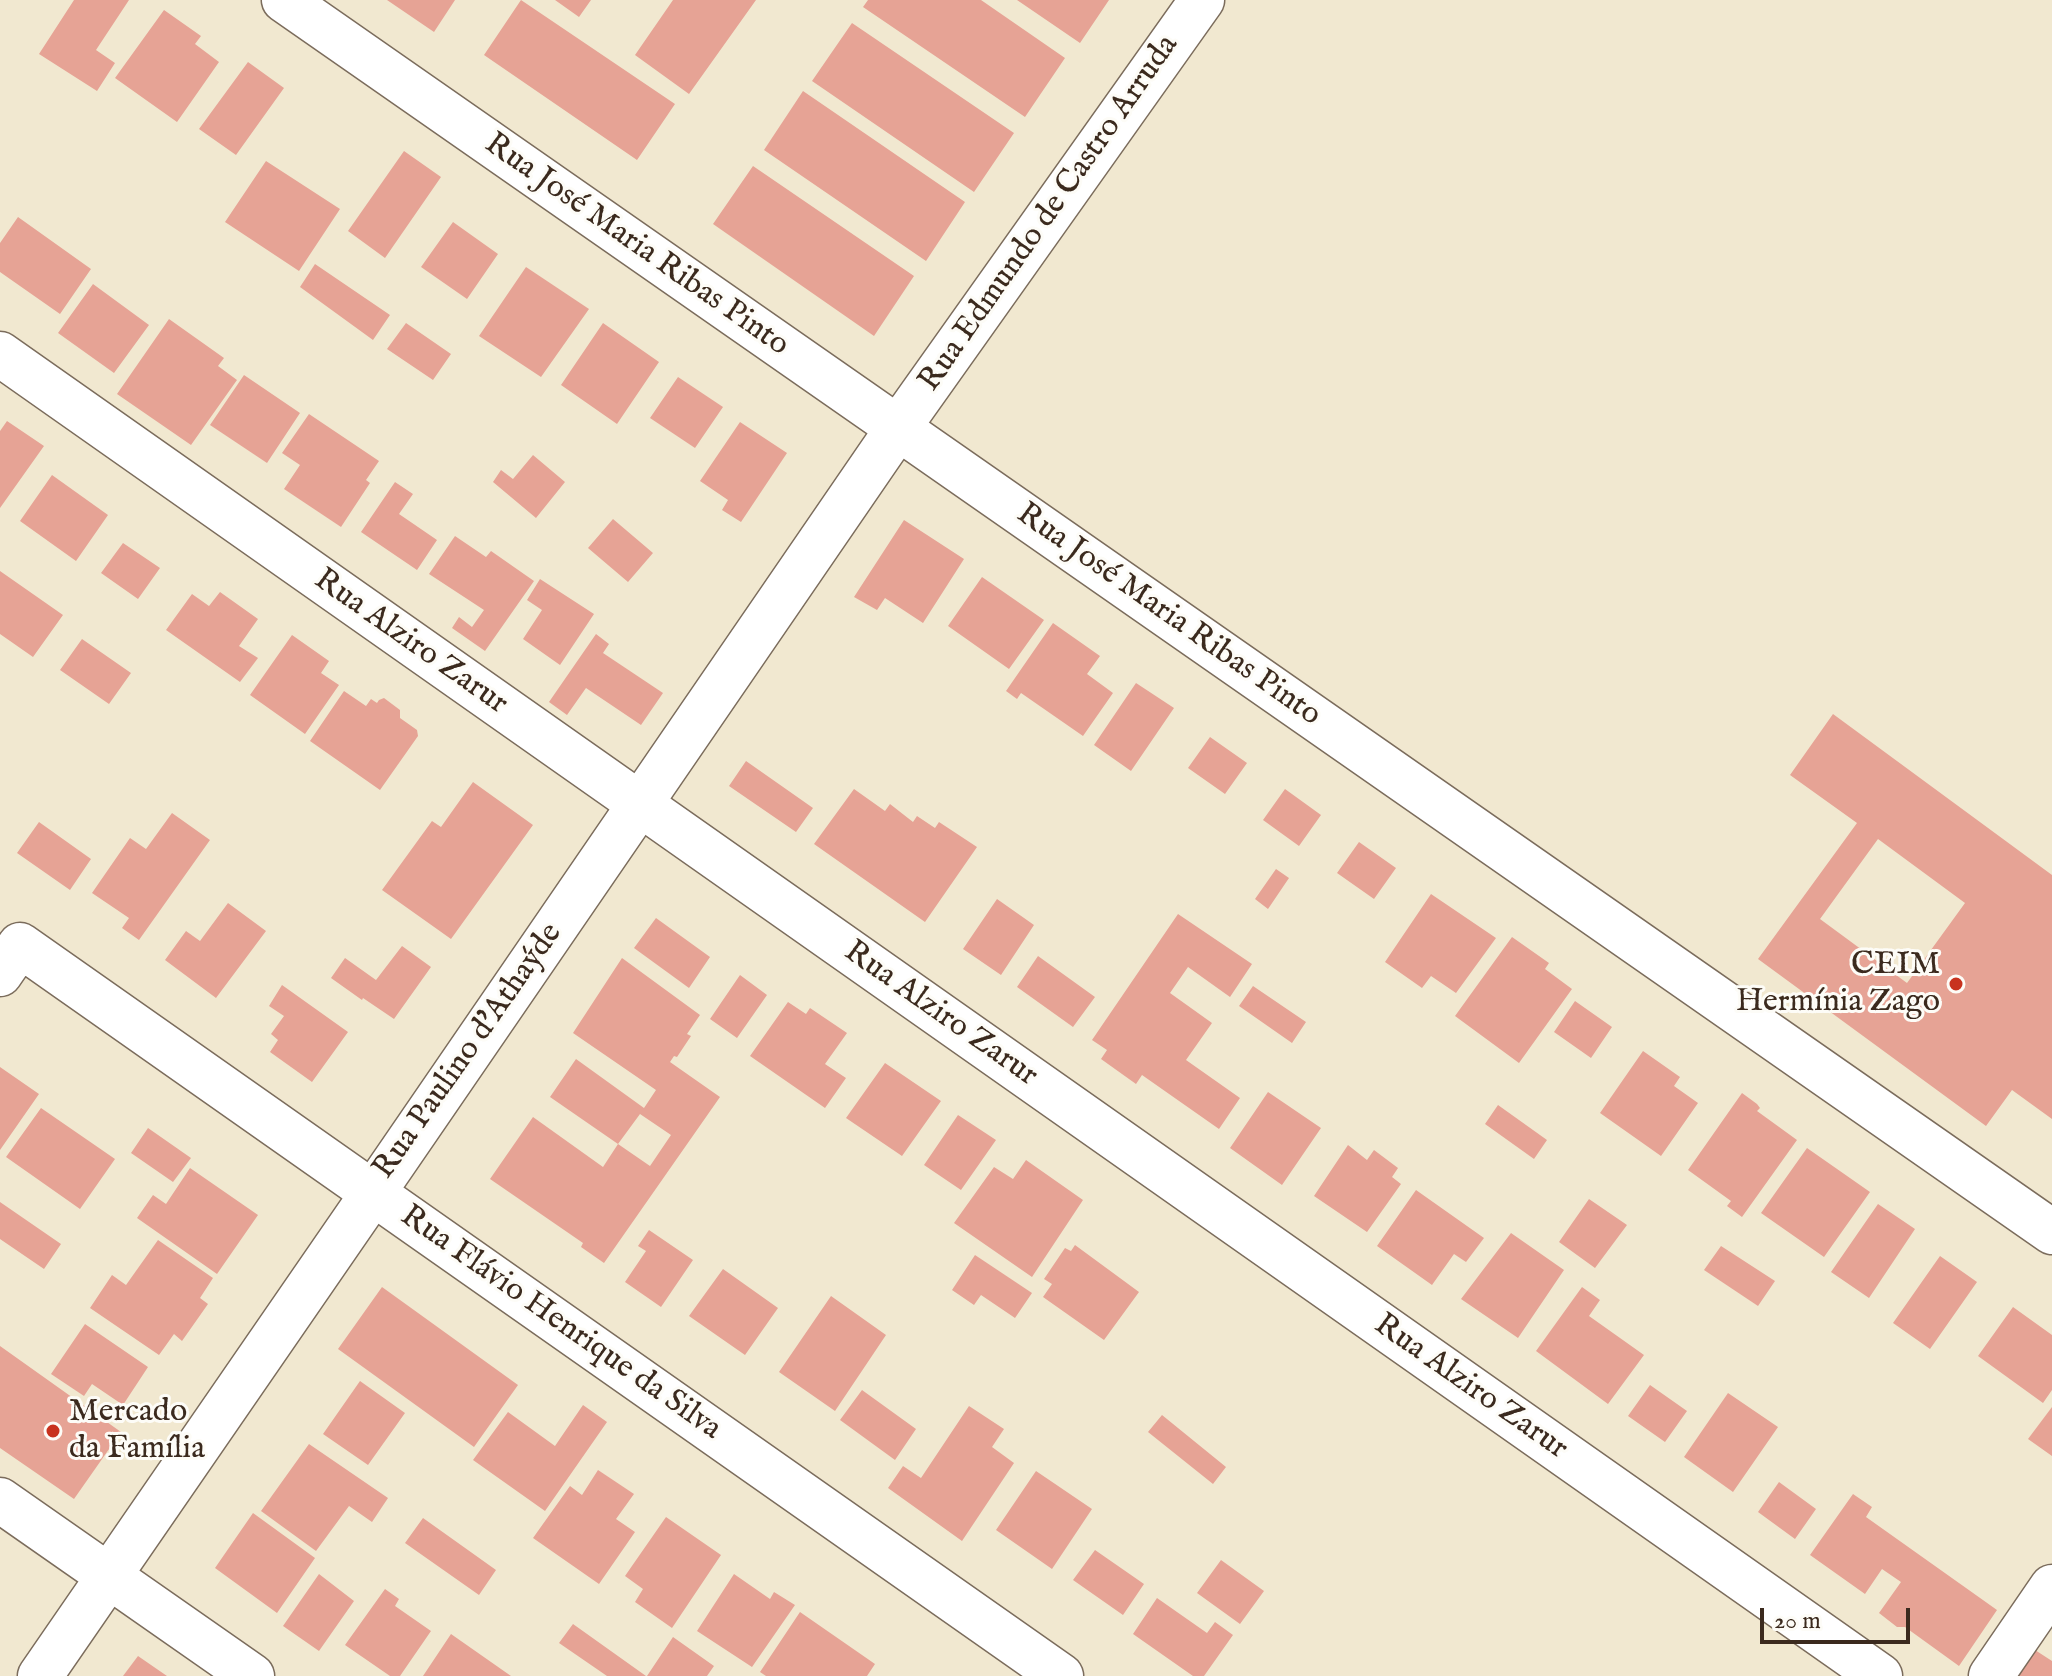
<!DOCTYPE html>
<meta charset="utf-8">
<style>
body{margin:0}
#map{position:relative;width:2052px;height:1676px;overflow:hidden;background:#f1e8d0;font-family:"IM FELL English",serif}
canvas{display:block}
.scale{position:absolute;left:1760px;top:1608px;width:150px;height:36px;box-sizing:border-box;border:4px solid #3b2a1e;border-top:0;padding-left:10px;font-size:24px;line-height:28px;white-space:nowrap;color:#3b2a1e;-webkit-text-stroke:6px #fdfcf7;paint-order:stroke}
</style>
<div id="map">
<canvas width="2052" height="1676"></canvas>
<div class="scale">20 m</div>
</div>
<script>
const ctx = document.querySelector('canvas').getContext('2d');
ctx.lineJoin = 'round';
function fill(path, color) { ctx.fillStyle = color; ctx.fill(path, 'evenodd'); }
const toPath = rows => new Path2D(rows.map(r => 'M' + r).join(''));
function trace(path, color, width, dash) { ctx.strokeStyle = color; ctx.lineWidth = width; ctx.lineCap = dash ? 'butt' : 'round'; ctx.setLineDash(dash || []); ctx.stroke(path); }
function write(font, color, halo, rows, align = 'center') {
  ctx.font = font + ' "IM FELL English",serif'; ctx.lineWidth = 6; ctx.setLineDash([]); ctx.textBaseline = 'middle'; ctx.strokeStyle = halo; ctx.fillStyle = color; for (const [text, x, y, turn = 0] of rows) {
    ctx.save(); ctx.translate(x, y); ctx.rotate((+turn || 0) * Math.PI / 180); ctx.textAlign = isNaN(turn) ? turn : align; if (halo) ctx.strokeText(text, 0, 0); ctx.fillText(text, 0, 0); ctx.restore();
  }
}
fill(toPath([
 [74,0,129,0,96,50,115,63,97,91,39,54],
 [387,0,455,0,434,32],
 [521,0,675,104,637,160,484,55],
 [555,0,591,0,579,17],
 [673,0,756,0,689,94,635,55],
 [868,0,981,0,1065,58,1025,117,863,7],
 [1017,0,1109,0,1080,43],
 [164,10,201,36,195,44,219,62,177,122,115,78],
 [852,23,1014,133,974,192,812,81],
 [248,62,284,88,236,155,199,129],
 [803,91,965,202,926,261,764,150],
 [404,151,441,177,385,258,348,231],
 [266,161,340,209,299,271,225,222],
 [753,166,914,276,874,336,713,224],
 [18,217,91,269,60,314,0,272,0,243],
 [453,222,498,254,467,299,421,267],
 [315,264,390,315,373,340,300,287],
 [526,267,589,309,541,377,479,336],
 [93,284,149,325,114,373,58,333],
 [169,319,224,358,218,366,237,380,191,445,117,394],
 [406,323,451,354,433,380,387,349],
 [603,323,659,362,617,424,561,385],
 [244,375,300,413,267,463,210,425],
 [678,377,723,407,695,448,650,418],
 [309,414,379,461,366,480,370,483,341,527,284,489,300,465,282,453],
 [7,421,44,446,0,508,0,431],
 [740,422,787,453,741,522,722,510,728,500,700,481],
 [533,455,565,482,536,518,493,482,501,470,513,479],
 [52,475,108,515,76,561,20,521],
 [395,482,413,494,399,514,437,540,417,570,361,532],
 [613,519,653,553,628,582,588,548],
 [904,520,964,559,923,623,885,598,877,610,854,597],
 [455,536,486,557,491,551,534,581,485,651,452,628,459,617,472,627,484,610,429,574],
 [123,543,160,568,138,599,101,573],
 [0,571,63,615,33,657,0,634],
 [982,577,1044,620,1009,669,948,626],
 [540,579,594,614,560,665,523,639,542,610,527,600],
 [220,592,258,619,239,646,258,658,240,682,166,630,192,594,209,606],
 [1053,623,1100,656,1087,674,1113,693,1083,736,1021,693,1017,699,1006,691],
 [596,634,609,644,603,653,663,693,641,725,586,688,567,715,549,702],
 [292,635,329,661,321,673,339,685,305,734,250,695],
 [82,639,131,673,109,704,60,670],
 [1136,683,1174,708,1131,771,1094,745],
 [344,691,366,706,371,699,377,703,379,700,384,698,400,710,400,718,417,730,418,736,380,790,310,741],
 [1833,714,2052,875,2052,1119,2012,1090,1986,1126,1758,959,1857,823,1790,775],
 [1878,839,1965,903,1907,983,1820,919],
 [1210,737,1247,763,1225,794,1188,768],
 [746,761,813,808,796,832,729,786],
 [473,782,533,825,451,939,382,890,432,821,441,827],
 [854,789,885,811,890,804,913,822,917,816,935,828,939,822,977,847,925,922,814,844],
 [1285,789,1321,815,1299,846,1263,820],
 [172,813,210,840,139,940,122,928,129,918,92,893,130,838,146,849],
 [39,822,91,859,70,890,17,853],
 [1359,842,1396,868,1374,899,1337,873],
 [1276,869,1289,878,1268,909,1255,899],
 [1431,894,1496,938,1456,993,1431,976,1422,988,1385,962],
 [997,899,1034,925,1001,975,963,949],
 [228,903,266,931,216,998,165,960,186,931,200,941],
 [1178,914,1252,964,1230,997,1188,967,1170,993,1212,1023,1186,1060,1240,1098,1219,1129,1142,1075,1136,1084,1101,1059,1107,1050,1092,1040],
 [656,918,710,957,689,988,634,948],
 [1512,937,1549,963,1545,969,1572,989,1519,1063,1455,1016],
 [402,946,431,967,394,1019,363,998,362,1000,331,978,345,958,376,980],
 [1038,956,1095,997,1073,1027,1017,987],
 [622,958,700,1015,687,1034,691,1036,677,1057,674,1056,670,1062,720,1097,604,1263,581,1247,583,1243,490,1179,533,1117,603,1167,618,1144,650,1166,671,1135,640,1114,618,1144,550,1097,576,1059,644,1108,656,1090,573,1033],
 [740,975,767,995,737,1038,710,1019],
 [282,985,348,1032,312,1082,270,1052,278,1040,271,1034,284,1016,269,1006],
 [1253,986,1306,1022,1292,1043,1239,1006],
 [1575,1001,1612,1027,1591,1058,1554,1032],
 [788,1002,806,1014,810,1008,847,1033,825,1064,846,1078,825,1108,750,1056],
 [1643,1051,1680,1077,1674,1086,1698,1103,1661,1156,1600,1113],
 [885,1063,941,1101,902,1156,846,1118],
 [0,1067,39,1094,0,1150],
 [1268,1092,1321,1128,1282,1185,1230,1148],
 [1742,1093,1757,1104,1760,1108,1757,1111,1797,1140,1742,1217,1727,1206,1731,1201,1688,1170],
 [1498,1105,1547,1140,1534,1159,1485,1124],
 [41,1108,115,1159,80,1209,6,1157],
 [958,1115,996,1140,961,1190,924,1165],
 [148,1128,191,1158,173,1182,131,1153],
 [1348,1145,1367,1160,1374,1150,1398,1168,1392,1177,1401,1184,1367,1232,1314,1196],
 [1807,1148,1870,1192,1824,1257,1761,1213],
 [1026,1160,1083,1200,1032,1277,954,1223,994,1167,1013,1179],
 [190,1168,258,1215,217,1274,137,1218,153,1195,166,1204],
 [1416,1190,1484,1238,1466,1262,1454,1254,1432,1285,1377,1246],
 [1589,1199,1627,1225,1595,1268,1559,1242],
 [0,1202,61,1244,44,1269,0,1239],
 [1878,1204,1915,1229,1869,1298,1831,1272],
 [649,1230,693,1260,661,1307,625,1282,646,1251,638,1246],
 [1511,1233,1564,1270,1518,1338,1461,1299],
 [158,1240,213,1278,200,1298,208,1304,182,1341,174,1334,159,1355,90,1308,112,1275,126,1285],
 [1075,1245,1139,1292,1104,1340,1043,1297,1052,1284,1044,1279,1065,1248,1071,1251],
 [1721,1246,1775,1281,1758,1306,1704,1270],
 [975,1255,1032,1293,1015,1318,981,1295,974,1305,952,1290],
 [1940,1256,1977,1282,1930,1349,1893,1323],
 [723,1269,778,1308,745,1355,689,1316],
 [382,1287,518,1385,474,1447,338,1349],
 [1582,1287,1600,1300,1589,1316,1644,1355,1608,1404,1536,1351],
 [831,1296,886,1335,835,1411,779,1372],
 [2013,1307,2052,1335,2052,1390,2043,1403,1978,1356],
 [85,1324,148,1367,123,1405,92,1384,84,1396,51,1374],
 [0,1346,121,1432,74,1499,0,1448],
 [360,1381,405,1413,368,1465,323,1434],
 [1650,1385,1687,1411,1665,1442,1628,1416],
 [862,1390,916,1429,895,1460,840,1420],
 [1728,1393,1778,1427,1733,1492,1684,1457],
 [583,1405,607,1422,545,1511,473,1460,508,1412,555,1446],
 [969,1406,1004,1429,992,1447,1014,1463,962,1541,888,1488,903,1466,921,1478],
 [2052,1407,2052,1456,2028,1439],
 [1162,1415,1226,1467,1213,1484,1148,1432],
 [309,1444,388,1498,372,1522,349,1506,316,1551,261,1511],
 [598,1470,634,1494,616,1519,635,1532,599,1584,533,1538,570,1486,582,1495],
 [1036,1471,1092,1509,1052,1569,996,1530],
 [1779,1482,1816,1509,1795,1539,1758,1512],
 [1853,1494,1872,1507,1866,1517,1997,1610,1959,1666,1905,1627,1897,1627,1879,1613,1901,1582,1882,1569,1865,1594,1810,1555],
 [253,1513,315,1558,277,1613,215,1568],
 [666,1517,721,1555,672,1628,635,1602,643,1589,625,1576],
 [423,1518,496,1570,479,1595,405,1543],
 [1095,1550,1144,1584,1123,1615,1073,1580],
 [1221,1560,1264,1591,1240,1624,1197,1593],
 [319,1574,354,1601,319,1651,283,1626],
 [734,1574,770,1599,774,1592,795,1605,752,1667,697,1631],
 [385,1589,399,1599,395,1606,431,1631,400,1676,390,1676,345,1645],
 [1157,1598,1207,1633,1215,1622,1233,1635,1204,1676,1193,1676,1133,1634],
 [800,1612,875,1664,867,1676,766,1676,760,1672],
 [573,1624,646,1676,607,1676,559,1643],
 [451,1634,511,1676,423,1676],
 [673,1637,714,1666,707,1676,647,1676],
 [2035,1650,2052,1661,2052,1676,2017,1676],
 [138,1656,167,1676,123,1676]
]), '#e6a395');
const minor = toPath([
 [284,0,2052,1232],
 [0,354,1880,1676],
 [0,974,20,945,373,1193,40,1676],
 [0,1500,252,1676],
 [1991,1676,2052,1587]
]);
const tertiary = toPath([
 [1061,1676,373,1193,898,428,1202,0]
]);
trace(minor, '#7b6c5c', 47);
trace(tertiary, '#7b6c5c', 47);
trace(minor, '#fff', 44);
trace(tertiary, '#fff', 44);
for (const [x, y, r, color] of [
 [1956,984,8,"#c8321e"],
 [53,1431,8,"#c8321e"]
]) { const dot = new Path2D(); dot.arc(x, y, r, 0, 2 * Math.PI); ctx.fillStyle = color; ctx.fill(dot); trace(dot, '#fdfcf7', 3); }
write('32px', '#3b2a1e', '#fdfcf7', [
 ["Rua Edmundo de Castro Arruda",1050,214,-55],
 ["Rua José Maria Ribas Pinto",636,246,35],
 ["Rua José Maria Ribas Pinto",1168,616,35],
 ["Rua Alziro Zarur",410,643,35],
 ["Rua Alziro Zarur",940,1015,35],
 ["Rua Paulino d'Athaýde",469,1052,-55],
 ["Rua Flávio Henrique da Silva",560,1324,35],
 ["Rua Alziro Zarur",1470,1388,35]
]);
write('32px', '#3b2a1e', '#fdfcf7', [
 ["CEIM",1940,966],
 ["Hermínia Zago",1940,1003],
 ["Mercado",69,1413,"left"],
 ["da Família",69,1450,"left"]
], 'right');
</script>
